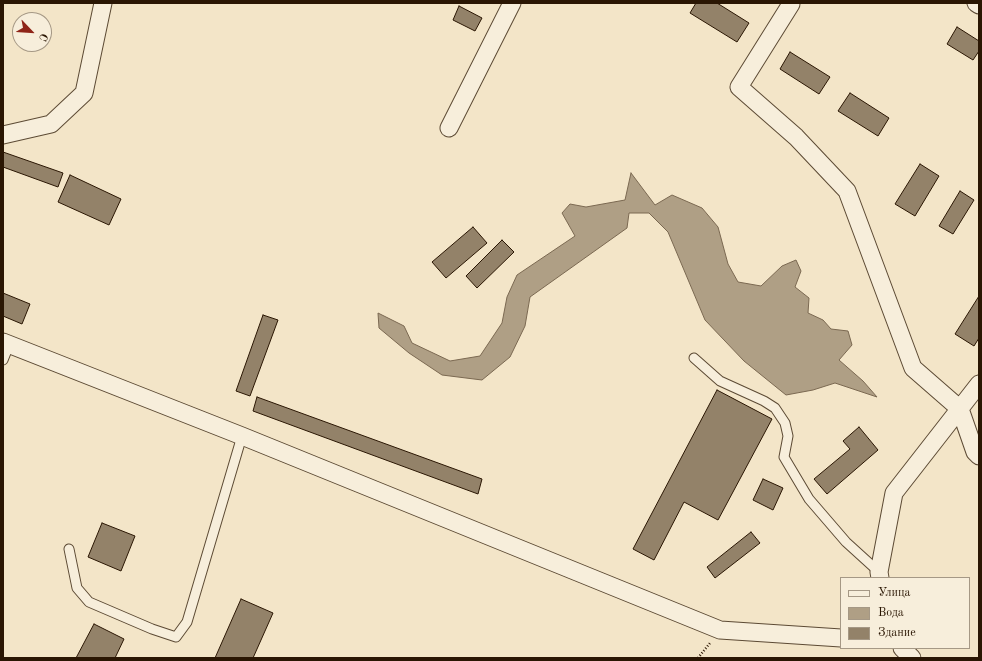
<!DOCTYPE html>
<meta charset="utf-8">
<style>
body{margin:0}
#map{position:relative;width:982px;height:661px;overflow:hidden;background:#f3e5c8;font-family:"Old Standard TT",serif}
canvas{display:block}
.frame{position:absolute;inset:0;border:4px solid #2a1603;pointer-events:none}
.legend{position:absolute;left:840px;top:577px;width:130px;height:72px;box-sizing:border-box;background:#f7eedb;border:1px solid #a59885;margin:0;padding:5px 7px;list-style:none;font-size:12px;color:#2a1603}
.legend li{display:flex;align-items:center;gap:8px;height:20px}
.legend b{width:20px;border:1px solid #a59885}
.north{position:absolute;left:12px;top:12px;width:40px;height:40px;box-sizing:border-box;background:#f7eedb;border:1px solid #a59885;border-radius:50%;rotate:115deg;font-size:11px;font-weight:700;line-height:16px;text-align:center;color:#2a1603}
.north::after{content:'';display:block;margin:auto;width:14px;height:18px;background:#8f2418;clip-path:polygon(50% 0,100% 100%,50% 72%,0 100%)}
</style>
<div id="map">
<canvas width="982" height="661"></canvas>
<div class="frame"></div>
<ul class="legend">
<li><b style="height:5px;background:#f7eedb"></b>Улица</li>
<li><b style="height:11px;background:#af9f85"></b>Вода</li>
<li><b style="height:11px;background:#938269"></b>Здание</li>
</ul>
<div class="north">С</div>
</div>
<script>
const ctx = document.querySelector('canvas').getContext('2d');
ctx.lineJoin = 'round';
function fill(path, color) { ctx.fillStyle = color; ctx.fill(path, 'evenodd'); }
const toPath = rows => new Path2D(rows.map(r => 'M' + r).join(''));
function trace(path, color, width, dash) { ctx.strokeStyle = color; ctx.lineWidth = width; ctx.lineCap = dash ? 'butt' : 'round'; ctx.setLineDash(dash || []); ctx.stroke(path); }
const water = toPath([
 [631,173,655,205,672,195,702,208,718,227,728,264,738,282,761,286,782,266,796,260,801,271,795,287,809,298,808,313,823,320,831,329,848,331,852,345,839,360,863,381,877,397,835,383,813,390,786,395,744,361,705,320,668,232,649,213,629,213,627,228,530,297,525,326,510,357,482,380,442,375,409,353,379,328,378,313,404,326,412,343,450,361,480,356,502,323,507,297,517,275,575,236,562,213,570,204,586,207,625,200,631,173]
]);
fill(water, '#af9f85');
trace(water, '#7a6851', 1);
const building = toPath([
 [696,3,717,3,749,23,737,42,690,13,696,3],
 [459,6,482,18,475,31,453,20,459,6],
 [957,27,979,41,979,51,973,60,947,44,957,27],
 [790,52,830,77,819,94,780,69,790,52],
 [850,93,889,118,878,136,838,111,850,93],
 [3,152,63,173,58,187,3,167,3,152],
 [920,164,939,176,915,216,895,204,920,164],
 [70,175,121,199,109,225,58,202,70,175],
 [960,191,974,200,953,234,939,226,960,191],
 [473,227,487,243,446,278,432,262,473,227],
 [502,240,514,252,477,288,466,276,502,240],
 [3,293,30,304,22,324,3,316,3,293],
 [979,296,979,338,974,346,955,334,979,296],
 [263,315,278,320,250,396,236,391,263,315],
 [717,390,772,419,718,520,684,502,654,560,633,549,717,390],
 [257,397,482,479,478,494,253,411,257,397],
 [859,427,878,450,827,494,814,479,850,449,843,441,859,427],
 [763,479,783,488,773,510,753,500,763,479],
 [102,523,135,536,121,571,88,557,102,523],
 [751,532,760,543,715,578,707,567,751,532],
 [241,599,273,613,253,658,215,658,241,599],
 [94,624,124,639,115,658,76,658,94,624]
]);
fill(building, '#938269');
trace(building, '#2a1603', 1);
const lane = toPath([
 [694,358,720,381,764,401,775,408,785,423,788,436,784,457,809,499,846,542,879,572],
 [3,360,9,345],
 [69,549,77,588,89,602,152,629,176,637,187,622,242,436]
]);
const street = toPath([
 [790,3,791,4,739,87,796,137,847,191,913,368,960,409,975,452,979,456],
 [976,3,979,5],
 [449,128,512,3],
 [3,135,51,124,84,93,103,3],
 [3,342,242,436,720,630,841,638],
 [880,578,879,572,894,493,979,384],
 [902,648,912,658]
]);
trace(lane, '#5c4a34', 11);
trace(street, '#5c4a34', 19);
trace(toPath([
 [698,658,710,643]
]), '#2a1603', 2.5, [1, 2]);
trace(lane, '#f7eedb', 9);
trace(street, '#f7eedb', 17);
</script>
